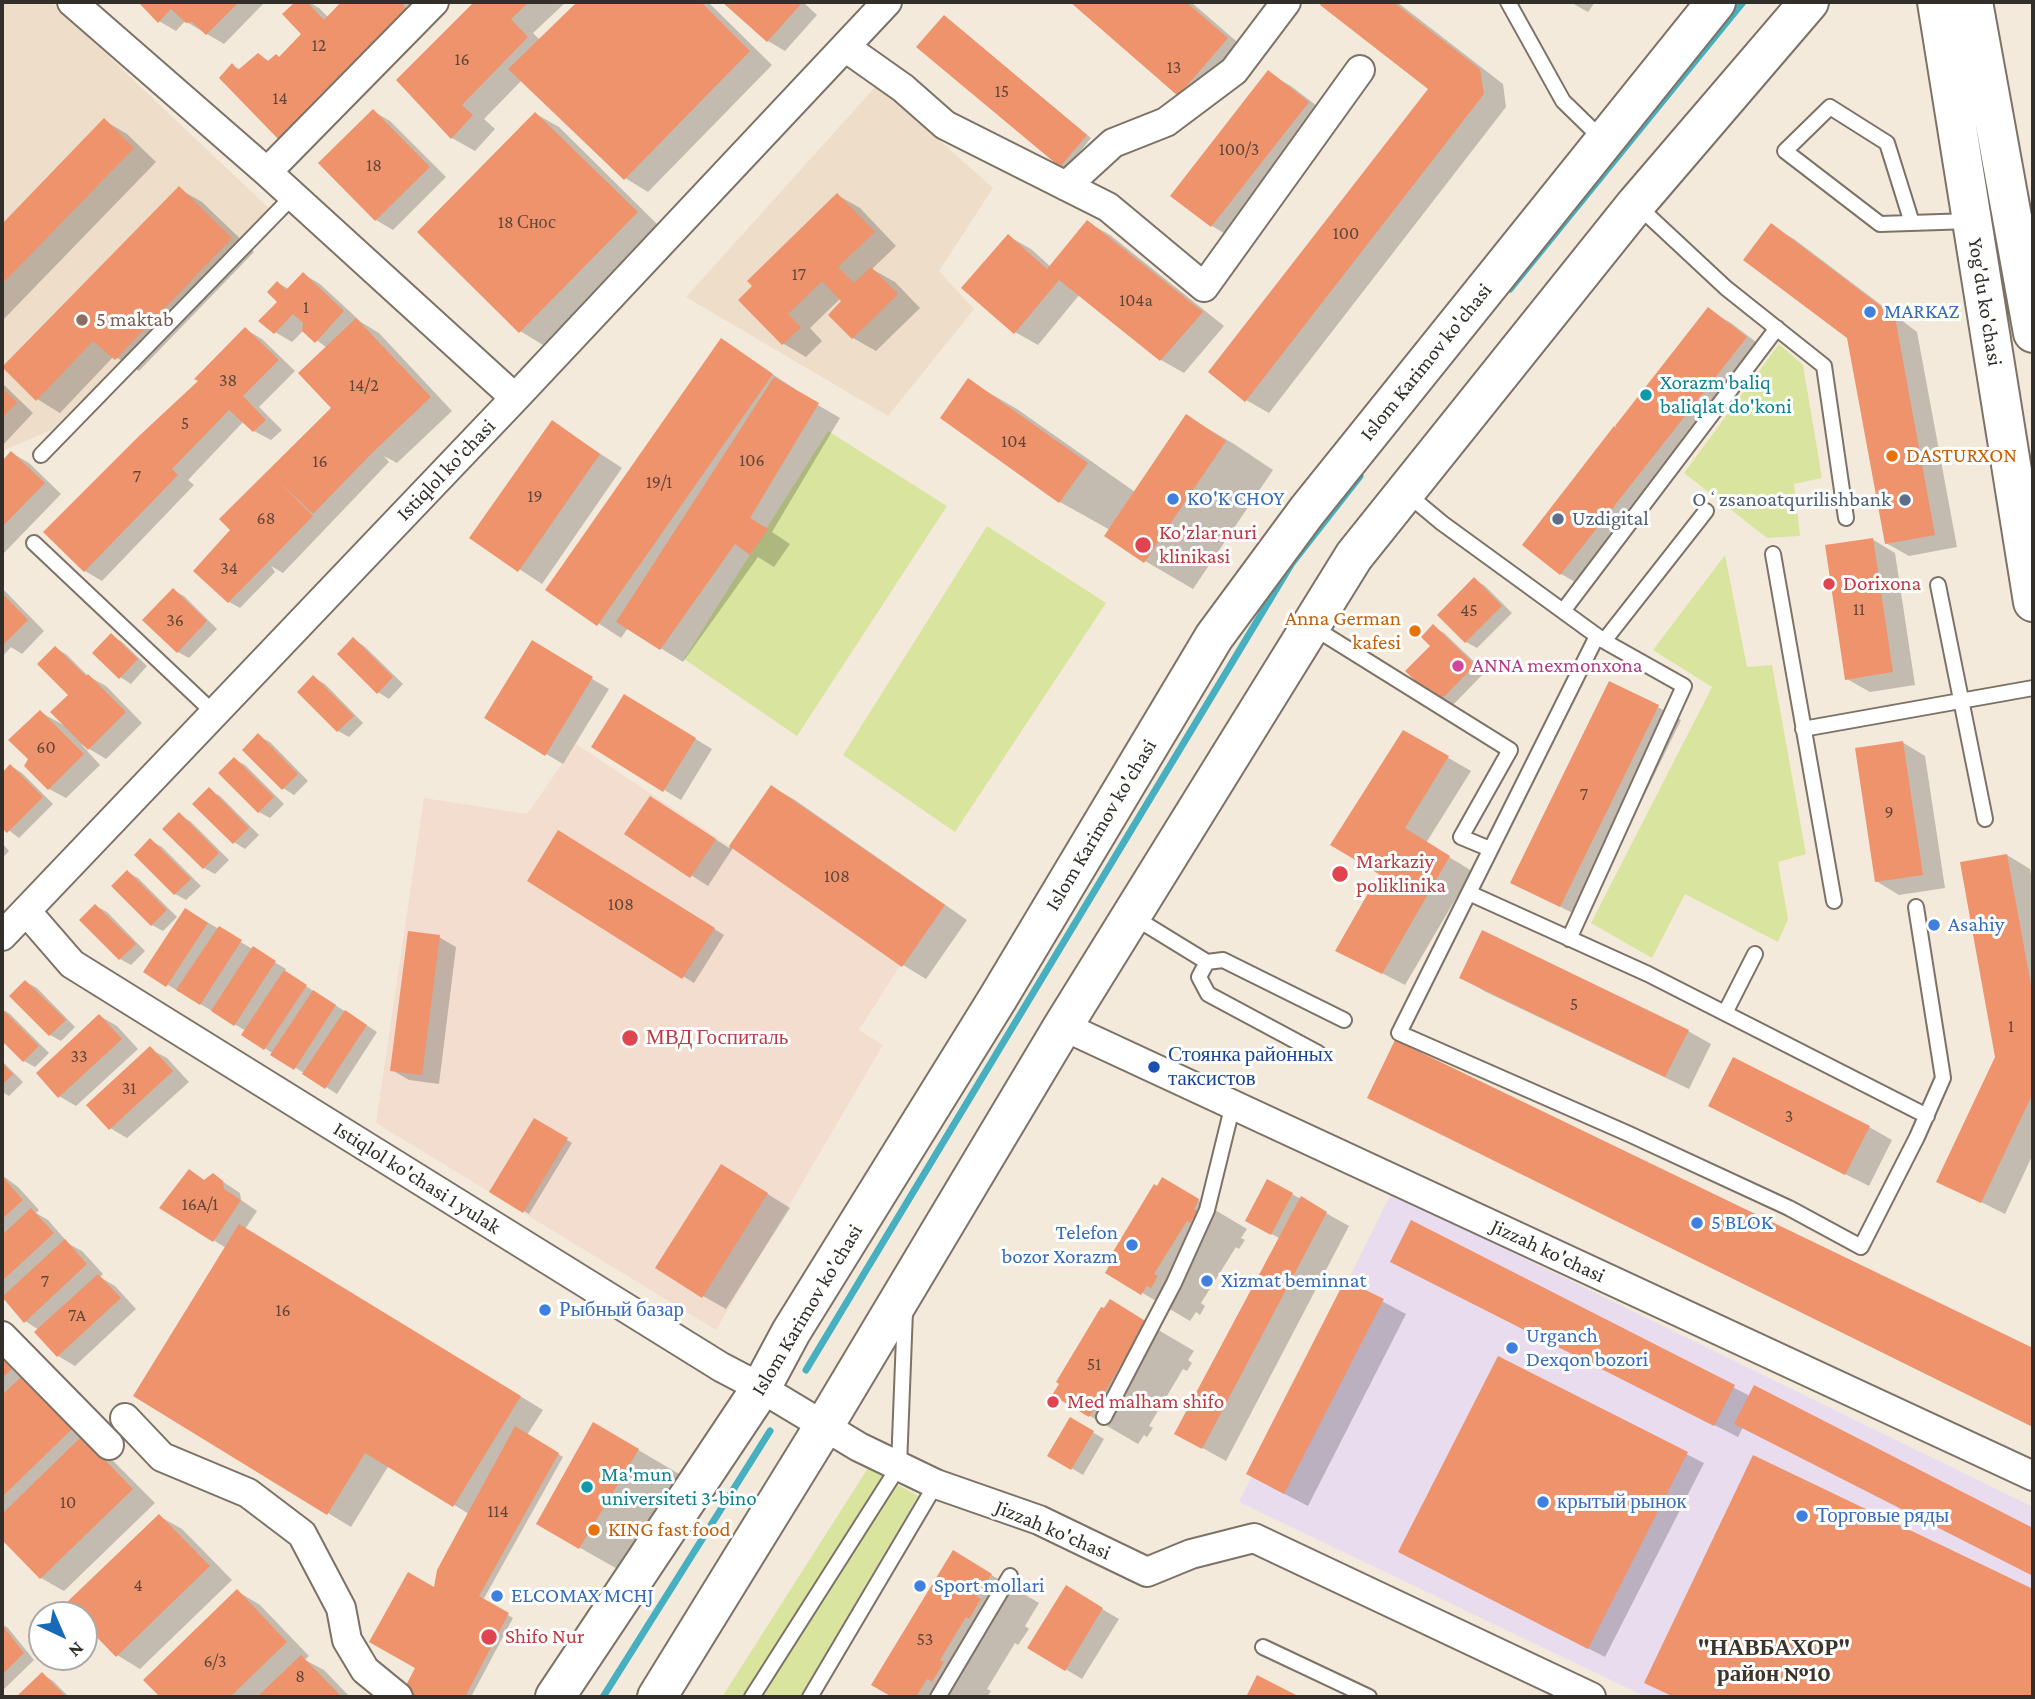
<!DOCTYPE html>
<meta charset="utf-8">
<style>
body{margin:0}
#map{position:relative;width:2035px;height:1699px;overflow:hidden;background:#f4eadc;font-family:"Crimson Pro",serif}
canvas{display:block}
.frame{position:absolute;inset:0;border:4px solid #322e29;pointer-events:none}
.north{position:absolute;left:28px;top:1601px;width:70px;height:70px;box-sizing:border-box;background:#fff;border:2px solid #adaba9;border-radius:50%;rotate:136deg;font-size:19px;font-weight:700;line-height:28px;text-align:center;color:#322e29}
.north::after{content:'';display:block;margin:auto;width:24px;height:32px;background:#176ab8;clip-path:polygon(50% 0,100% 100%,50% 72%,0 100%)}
</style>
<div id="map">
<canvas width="2035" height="1699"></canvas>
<div class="frame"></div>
<div class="north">N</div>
</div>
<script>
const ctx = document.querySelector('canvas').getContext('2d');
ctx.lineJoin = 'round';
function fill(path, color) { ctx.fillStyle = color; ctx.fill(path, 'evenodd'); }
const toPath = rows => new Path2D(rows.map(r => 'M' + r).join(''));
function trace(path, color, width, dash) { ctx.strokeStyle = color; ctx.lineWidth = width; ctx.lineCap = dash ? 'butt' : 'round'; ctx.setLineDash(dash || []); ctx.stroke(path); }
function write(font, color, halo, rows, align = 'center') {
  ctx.font = font + ' "Crimson Pro",serif'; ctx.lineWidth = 6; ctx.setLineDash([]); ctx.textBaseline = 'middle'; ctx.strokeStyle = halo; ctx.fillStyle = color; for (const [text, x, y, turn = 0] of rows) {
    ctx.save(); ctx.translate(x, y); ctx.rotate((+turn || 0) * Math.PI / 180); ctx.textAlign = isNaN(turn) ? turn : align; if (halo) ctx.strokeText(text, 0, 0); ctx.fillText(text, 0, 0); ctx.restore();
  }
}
fill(toPath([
 [1391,1193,2033,1507,2033,1697,1646,1697,1239,1502]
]), '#eadcef');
fill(toPath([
 [2,2,51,2,272,211,52,430,2,451],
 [877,85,993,188,939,271,974,309,888,416,686,297]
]), '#edddc9');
fill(toPath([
 [576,744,903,961,859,1030,883,1045,716,1330,376,1123,424,798,527,814]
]), '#f2ddcf');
fill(toPath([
 [1779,344,1803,365,1822,478,1794,484,1800,536,1767,538,1684,473],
 [828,431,947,506,797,736,684,659],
 [987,526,1106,603,955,832,843,755],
 [1725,555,1747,667,1772,665,1806,854,1778,862,1788,919,1778,942,1685,894,1652,958,1591,923,1712,687,1653,650],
 [868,1468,918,1496,800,1697,722,1697]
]), '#d9e59e');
fill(toPath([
 [140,2,265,2,224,44,185,21,176,31,159,21],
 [298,2,309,2,319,8,329,18,344,2,442,2,299,150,232,65,241,70,258,55,270,62,280,58,303,34,284,14],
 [476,2,566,2,533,33,540,40,579,2,708,2,772,65,648,192,625,178,522,80,484,119,495,129,475,151,452,138,398,80],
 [724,2,803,2,817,15,785,51,768,41],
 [1073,2,1191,2,1250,53,1202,108,1179,94],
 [1324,2,1397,2,1503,84,1506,107,1269,413,1246,400,1431,89,1322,4],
 [1570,2,1595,2,1588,12],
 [949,20,1091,138,1066,169,1061,166],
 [1268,73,1291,86,1330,116,1234,239,1212,226],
 [373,111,390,121,446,177,393,230,376,220],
 [536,114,559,127,660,227,543,345,520,331],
 [105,121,127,134,156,162,2,321,2,227],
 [179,189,202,202,254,252,139,371,114,356,60,413,37,399],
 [837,195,860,208,896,246,872,269,895,282,920,308,876,351,853,338,830,315,844,301,841,298,810,328,822,341,806,357,784,344,741,300],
 [1087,222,1110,235,1224,326,1184,373,1161,360,1080,294,1038,345,1015,332,1008,236,1031,249,1051,267],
 [1771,226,1794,239,1917,332,1957,547,1909,556,1886,543,1848,337],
 [303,274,320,284,361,322,379,333,452,411,397,463,384,456,389,462,283,573,271,566,275,572,240,608,229,602,239,538,222,519,340,416,327,348,304,330,292,342,275,332,279,302,278,283,289,289],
 [1708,310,1731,323,1768,351,1584,587,1561,574,1524,545],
 [245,329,262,339,295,371,259,407,282,430,271,440,254,431,244,421,188,480,194,485,102,581,85,571,46,532,200,381],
 [721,340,795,389,794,391,840,418,772,532,790,544,774,567,758,557,683,662,628,628,621,638,547,590],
 [969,381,1017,409,1135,492,1186,416,1234,444,1273,470,1193,589,1145,561,1110,530,1060,502,942,418],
 [2,383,33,413,2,446],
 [552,422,622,468,542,584,472,538],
 [12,453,29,463,61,494,2,555,2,463],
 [1872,539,1895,553,1915,685,1870,692,1847,679],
 [1474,579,1485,586,1512,613,1477,648,1466,642],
 [2,588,44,631,22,654,11,647,2,657],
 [173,590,184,596,217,629,189,658,178,652],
 [1433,627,1444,633,1485,672,1450,708,1439,702,1432,646],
 [111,635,122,642,147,666,131,684,120,677],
 [353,639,364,646,403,684,389,699,378,692],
 [532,643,609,689,563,764,486,718],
 [56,648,67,655,88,676,106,686,142,723,106,759,81,744,100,765,66,798,49,789,30,759,40,712,65,726,70,695],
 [314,678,325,684,363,723,349,737,338,731],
 [641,706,712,749,681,800,593,747],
 [1658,707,1681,720,1584,919,1513,882],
 [1404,732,1471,771,1426,843,1472,871,1405,985,1337,950,1381,873],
 [258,736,270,742,308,781,294,795,283,788],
 [1902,742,1925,756,1945,888,1899,895,1876,881],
 [234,759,245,765,284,804,270,818,259,812],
 [11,766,22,773,53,804,19,838,2,825,2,775],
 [772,787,795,800,967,920,926,979,903,965,733,848,708,886,627,834,667,808,729,848],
 [209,790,220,796,259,835,245,849,234,842],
 [179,815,190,821,229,860,215,874,204,868],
 [570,839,724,935,694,983,529,881],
 [151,841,162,847,201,886,186,900,175,894],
 [2,843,9,851,2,858],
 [2007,855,2030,869,2033,888,2033,1154,2005,1214,1939,1181,1997,1057],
 [127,872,138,878,177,917,163,931,152,925],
 [96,906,107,912,145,951,131,965,120,959],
 [197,916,286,969,284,972,377,1032,337,1094,244,1035,246,1031,146,972],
 [439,937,456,947,439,1084,409,1080,392,1070],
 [1461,977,1688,1031,1711,1044,1689,1089,1484,991],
 [26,982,37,988,75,1027,61,1041,50,1035,11,996],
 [2,1009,10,1014,49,1053,35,1067,24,1061,2,1039],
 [100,1016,117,1026,138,1049,76,1106,59,1096],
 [1396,1042,2033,1350,2033,1427,1369,1098],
 [150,1049,167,1058,189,1082,127,1138,110,1128],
 [2,1061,23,1082,9,1096,2,1092],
 [1733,1118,1869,1127,1892,1140,1869,1186],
 [535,1120,572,1143,529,1214,491,1192],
 [2,1175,18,1187,39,1210,36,1213,48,1220,69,1244,82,1251,103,1274,100,1277,115,1286,136,1309,75,1366,58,1356,39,1330,25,1321,2,1296],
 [213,1175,240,1193,241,1200,257,1211,245,1229,543,1410,527,1435,563,1457,483,1600,513,1618,471,1697,405,1697,417,1667,435,1590,469,1514,389,1465,351,1527,136,1396,226,1248,162,1208],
 [744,1179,790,1208,726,1309,703,1296],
 [1163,1179,1247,1229,1241,1238,1245,1240,1239,1249,1236,1247,1201,1303,1205,1306,1200,1315,1196,1312,1190,1321,1107,1272],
 [1292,1194,1349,1226,1226,1461,1199,1446,1281,1239,1258,1227],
 [1412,1223,1750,1396,1754,1388,2033,1530,2033,1574,1743,1427,1738,1437,1415,1274],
 [1346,1282,1406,1314,1308,1506,1271,1487],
 [1111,1302,1194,1351,1188,1360,1192,1363,1187,1371,1183,1369,1149,1426,1153,1428,1147,1437,1144,1435,1138,1444,1090,1416,1061,1384],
 [2,1349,155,1503,64,1591,41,1578,2,1538],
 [1499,1358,1704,1463,1605,1657,1417,1561],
 [1071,1419,1104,1439,1083,1475,1049,1455],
 [594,1424,686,1478,628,1575,538,1524],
 [1754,1458,2033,1591,2033,1697,1674,1697,1646,1682],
 [159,1516,182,1529,232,1580,140,1669,117,1655,84,1621,84,1615,78,1615],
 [954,1553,1039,1603,1025,1626,1029,1629,1018,1645,1015,1643,987,1689,991,1691,987,1697,895,1697,873,1684],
 [1066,1588,1119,1619,1082,1679,1030,1648],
 [237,1591,260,1605,309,1656,305,1660,324,1670,350,1697,162,1697,145,1680],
 [2,1624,8,1628,34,1660,3,1690],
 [42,1674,53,1681,69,1697,18,1697]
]), '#0003');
trace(toPath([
 [1510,289,1743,2],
 [806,1370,1292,563,1360,476],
 [603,1697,770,1431]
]), '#46afc0', 7);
fill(toPath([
 [138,2,239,2,206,35,192,22,186,23,171,9,158,23],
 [295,2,307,2,324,20,341,2,406,2,403,5,407,10,319,96,324,101,281,142,219,78,232,63,238,70,258,53,268,61,276,54,279,57,301,34,282,14],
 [474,2,529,2,511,19,528,37,462,105,473,115,451,139,396,80],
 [577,2,701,2,750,51,624,180,508,69],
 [722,2,798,2,801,4,767,42],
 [1070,2,1186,2,1228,38,1178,96],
 [1322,2,1393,2,1480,69,1484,94,1245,402,1208,372,1428,89,1320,5],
 [944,15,1087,135,1060,167,916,47],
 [1268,70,1309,102,1211,227,1170,196],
 [373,109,430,167,375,221,318,163],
 [535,112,638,212,519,333,417,232],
 [104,118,134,148,2,284,2,224],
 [179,186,232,238,115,360,93,341,36,401,2,367],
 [837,193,875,232,838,267,854,283,871,267,898,294,852,339,828,315,841,301,822,281,788,314,801,327,782,345,738,300,752,286,747,281],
 [1087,220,1203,312,1160,361,1059,280,1014,334,961,288,1008,234,1047,269],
 [1771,223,1895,317,1935,535,1885,544,1847,338,1743,260],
 [303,272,344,311,315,343,302,331,303,323,293,314,274,334,258,321,277,302,267,292,277,281,286,290],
 [1708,307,1747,337,1560,575,1522,545,1614,426,1627,436,1615,426],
 [356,318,431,397,373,452,313,514,277,480,313,516,228,603,193,571,230,530,219,519,331,408,298,373],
 [245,327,279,360,243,396,266,420,253,432,229,410,172,469,178,475,84,572,43,532,139,436,198,381,194,379],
 [721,338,773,374,597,626,545,590],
 [774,377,819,403,750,518,768,529,750,555,735,544,660,650,616,622],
 [968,378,1088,463,1059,503,940,418],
 [2,388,17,402,2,418],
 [1186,414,1226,441,1144,563,1104,536],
 [552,420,600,454,518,572,469,538],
 [11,451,45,483,2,527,2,461],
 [1873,538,1893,672,1845,680,1825,545],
 [1474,577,1502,606,1465,643,1437,615],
 [173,588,207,621,177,653,142,620],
 [2,593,28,620,3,645,2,644],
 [1433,624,1475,665,1438,703,1405,671,1430,646,1421,637],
 [111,633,138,659,119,679,92,653],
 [353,637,393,677,377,694,337,654],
 [532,640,593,677,545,756,484,718],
 [55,646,86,676,88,674,126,712,88,750,50,712,68,695,37,664],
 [313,675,354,716,337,732,297,692],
 [1609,681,1659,705,1560,907,1510,883],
 [624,694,696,738,663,792,591,747],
 [40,710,84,754,48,790,24,766,28,759,8,740],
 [1403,730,1449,756,1405,828,1450,856,1382,974,1335,951,1379,874,1330,845],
 [258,733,298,774,282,790,242,750],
 [1903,741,1923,875,1875,882,1855,748],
 [234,757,274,797,258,813,218,773],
 [10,764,43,797,7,833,2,828,2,773],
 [771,785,945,905,902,967,729,846],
 [209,787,249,828,233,844,192,804],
 [650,796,716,839,690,878,624,834],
 [179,812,219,853,203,869,162,829],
 [558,830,715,928,682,979,527,881],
 [150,838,191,879,174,895,134,855],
 [2007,854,2033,996,2033,1093,1981,1203,1936,1182,1995,1057,1960,862],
 [127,870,167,910,151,926,111,886],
 [95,904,136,944,119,960,79,920],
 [185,908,208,923,166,987,143,972],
 [219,926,242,940,200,1005,176,990],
 [1482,930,1689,1030,1665,1077,1459,978],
 [408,931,440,935,422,1075,390,1071],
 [253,946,276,961,234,1026,211,1011],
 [284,970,307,985,264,1050,241,1035],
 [25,980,66,1020,49,1036,9,996],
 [313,990,336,1005,294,1070,270,1055],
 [2,1009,39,1046,23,1062,2,1041],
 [345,1010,367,1025,325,1089,302,1074],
 [99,1014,122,1039,58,1098,36,1073],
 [1395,1040,2033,1348,2033,1427,1367,1098],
 [150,1046,173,1071,109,1130,86,1105],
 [1733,1057,1870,1126,1845,1175,1708,1106],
 [2,1063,13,1074,2,1085],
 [534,1118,568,1138,523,1213,489,1192],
 [721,1164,768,1193,702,1298,655,1268],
 [189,1169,204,1180,213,1173,223,1181,224,1189,241,1200,213,1242,159,1208],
 [2,1176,23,1200,2,1219],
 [1162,1177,1199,1199,1194,1209,1197,1211,1190,1223,1187,1221,1154,1274,1158,1276,1151,1288,1147,1286,1141,1295,1105,1273,1111,1262,1108,1260,1154,1184,1157,1186],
 [1267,1179,1293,1193,1271,1235,1245,1221],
 [1301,1196,1327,1212,1202,1449,1174,1434],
 [31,1208,54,1233,2,1281,2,1235],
 [1411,1220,1735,1385,1714,1426,1390,1262],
 [239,1224,521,1396,453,1507,365,1453,327,1515,133,1396],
 [65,1239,87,1264,24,1323,2,1297],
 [98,1274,121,1298,57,1357,34,1332],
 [1345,1280,1384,1299,1284,1494,1246,1474],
 [1110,1299,1147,1322,1141,1331,1145,1333,1138,1345,1134,1343,1102,1397,1105,1399,1098,1411,1095,1408,1089,1417,1052,1395,1059,1384,1056,1382,1101,1307,1104,1308],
 [1498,1356,1688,1452,1588,1649,1398,1552],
 [2,1358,12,1369,2,1378],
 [21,1377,72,1429,2,1497,2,1395],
 [1754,1385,2033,1528,2033,1576,1734,1424],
 [1070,1417,1094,1431,1071,1470,1047,1456],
 [593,1422,639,1449,579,1549,536,1524],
 [515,1426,559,1453,479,1596,509,1613,465,1697,400,1697,415,1668,369,1642,408,1572,434,1587,437,1570],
 [82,1436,133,1489,40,1579,2,1540,2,1514],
 [1753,1455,2033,1589,2033,1697,1674,1697,1644,1683],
 [159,1514,210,1566,116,1657,84,1624,84,1615,76,1615,65,1604],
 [953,1550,992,1574,977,1597,981,1599,969,1619,966,1617,940,1660,944,1662,932,1682,927,1679,916,1697,892,1697,871,1685],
 [1066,1585,1103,1608,1065,1671,1027,1648],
 [237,1589,287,1642,230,1697,160,1697,143,1680],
 [2,1625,24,1653,2,1675],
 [301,1655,342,1697,257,1697],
 [42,1672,66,1697,16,1697],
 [1257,1675,1300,1697,1246,1697]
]), '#ee936c');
const lane = toPath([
 [1508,2,1563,101,1604,141],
 [1637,205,1726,288,1824,366,1846,518],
 [1912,223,1887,143,1830,107,1785,151,1880,224,1971,221],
 [41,455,293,196],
 [1406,493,1442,523,1604,641,1684,686,1569,939],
 [34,543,214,713],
 [1773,554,1834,901],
 [1938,585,1985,819],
 [1563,611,1777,328],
 [1311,626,1510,750,1461,837,1490,849],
 [1597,636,1399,1033,1629,1134,1789,1208,1861,1247,1917,1137,1943,1078,1916,907],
 [1604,641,1706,511],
 [1803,729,2033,688],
 [1469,893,1648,974,1927,1116],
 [1132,916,1207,962,1223,960,1344,1020],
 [1207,962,1199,977,1208,994,1318,1053],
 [1725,1013,1755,954],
 [1104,1417,1174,1283,1207,1210,1233,1104],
 [1263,1647,1369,1697],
 [752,1697,899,1466,905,1311],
 [810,1697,936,1484],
 [938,1697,1010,1576]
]);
const street = toPath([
 [72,2,267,172,515,398],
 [845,47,903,88,945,125,1108,207,1204,287,1360,70],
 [267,172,434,2],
 [1066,186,1113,143,1166,122,1234,71,1286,2],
 [26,911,72,964,721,1367,761,1388,859,1447,936,1484,1039,1520,1147,1572,1191,1554,1254,1538,1591,1697],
 [2,936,515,398,887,2],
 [1063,1026,2033,1476],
 [2,1336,109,1445],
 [125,1418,162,1457,248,1493,302,1534,341,1608,347,1640,365,1670,398,1697]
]);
const secondary = toPath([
 [1937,2,2033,602],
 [1973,2,2033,333],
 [555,1697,761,1388,791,1332,998,998,1214,637,1307,511,1716,2],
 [657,1697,824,1426,1063,1026,1354,556,1636,204,1809,2]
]);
trace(lane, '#7c7266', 18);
trace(street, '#7c7266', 32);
trace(secondary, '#7c7266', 42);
trace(lane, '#fff', 14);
trace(street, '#fff', 28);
trace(secondary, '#fff', 38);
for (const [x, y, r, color] of [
 [1870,312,7,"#3f7fe0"],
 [82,320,7,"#8d6e63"],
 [1646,395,7,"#0f9aa8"],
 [1892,456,7,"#e8710a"],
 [1173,499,7,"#3f7fe0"],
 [1905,500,7,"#5c6f8a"],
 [1558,519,7,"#5c6f8a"],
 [1143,545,9,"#e0444e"],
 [1829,584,7,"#e0444e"],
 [1415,631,7,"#e8710a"],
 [1458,666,7,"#d1479c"],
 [1340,874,9,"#e0444e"],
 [1934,925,7,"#3f7fe0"],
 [630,1038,9,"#e0444e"],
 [1154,1067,7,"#1a4fb4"],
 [1697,1223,7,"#3f7fe0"],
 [1132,1245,7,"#3f7fe0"],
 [1207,1281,7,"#3f7fe0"],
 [545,1310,7,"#3f7fe0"],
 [1512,1348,7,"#3f7fe0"],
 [1053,1402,7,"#e0444e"],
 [587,1487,7,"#0f9aa8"],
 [1543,1502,7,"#3f7fe0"],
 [1802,1516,7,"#3f7fe0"],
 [594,1530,7,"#e8710a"],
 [920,1586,7,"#3f7fe0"],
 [497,1596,7,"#3f7fe0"],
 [489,1637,9,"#e0444e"]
]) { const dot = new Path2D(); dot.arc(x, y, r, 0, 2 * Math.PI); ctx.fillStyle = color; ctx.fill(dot); trace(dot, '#fff', 2.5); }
write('18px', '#61473a', null, [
 ["12",319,45],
 ["16",462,59],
 ["13",1174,67],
 ["15",1002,91],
 ["14",280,98],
 ["100/3",1239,149],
 ["18",374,165],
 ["18 Снос",527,222],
 ["100",1346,233],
 ["17",799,274],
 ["104a",1136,300],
 ["1",306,307],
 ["38",228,380],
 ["14/2",364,385],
 ["5",185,423],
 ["104",1014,441],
 ["106",752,460],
 ["16",320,461],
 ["7",137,476],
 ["19/1",659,482],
 ["19",535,496],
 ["68",266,518],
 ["34",229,568],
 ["11",1859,609],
 ["45",1469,610],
 ["36",175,620],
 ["60",46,747],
 ["7",1584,794],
 ["9",1889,812],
 ["108",837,876],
 ["108",621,904],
 ["5",1574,1004],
 ["1",2011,1026],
 ["33",79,1056],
 ["31",129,1088],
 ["3",1789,1116],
 ["16A/1",200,1204],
 ["7",45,1281],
 ["16",283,1310],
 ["7A",77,1315],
 ["51",1094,1364],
 ["10",68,1502],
 ["114",498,1511],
 ["4",138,1585],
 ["53",925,1639],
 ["6/3",215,1661],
 ["8",300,1676]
]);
write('21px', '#322e29', '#fff', [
 ["Yog'du ko'chasi",1985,302,81],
 ["Islom Karimov ko'chasi",1426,362,-51],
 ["Istiqlol ko'chasi",446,470,-46],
 ["Islom Karimov ko'chasi",1101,825,-59],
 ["Istiqlol ko'chasi 1 yulak",417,1178,32],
 ["Jizzah ko'chasi",1548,1251,25],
 ["Islom Karimov ko'chasi",807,1310,-59],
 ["Jizzah ko'chasi",1053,1530,23]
]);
write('21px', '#366cbe', '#fff', [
 ["MARKAZ",1884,312],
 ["KO'K CHOY",1187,499],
 ["Asahiy",1948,925],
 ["5 BLOK",1711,1223],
 ["Telefon",1118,1233,"right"],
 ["bozor Xorazm",1118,1257,"right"],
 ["Xizmat beminnat",1221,1281],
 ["Рыбный базар",559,1310],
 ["Urganch",1526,1336],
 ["Dexqon bozori",1526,1360],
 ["крытый рынок",1557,1502],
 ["Торговые ряды",1816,1516],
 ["Sport mollari",934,1586],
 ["ELCOMAX MCHJ",511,1596]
], 'left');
write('21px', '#785e54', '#fff', [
 ["5 maktab",96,320]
], 'left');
write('21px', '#0d838f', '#fff', [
 ["Xorazm baliq",1660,383],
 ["baliqlat do'koni",1660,407],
 ["Ma'mun",601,1475],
 ["universiteti 3-bino",601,1499]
], 'left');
write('21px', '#c56008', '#fff', [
 ["DASTURXON",1906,456],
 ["Anna German",1401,619,"right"],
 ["kafesi",1401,643,"right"],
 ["KING fast food",608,1530]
], 'left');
write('21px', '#4e5e75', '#fff', [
 ["Oʻzsanoatqurilishbank",1891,500],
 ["Uzdigital",1572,519,"left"]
], 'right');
write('21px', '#be3a42', '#fff', [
 ["Ko'zlar nuri",1159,533],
 ["klinikasi",1159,557],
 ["Dorixona",1843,584],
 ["Markaziy",1356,862],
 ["poliklinika",1356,886],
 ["МВД Госпиталь",646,1038],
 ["Med malham shifo",1067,1402],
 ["Shifo Nur",505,1637]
], 'left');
write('21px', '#b23c85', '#fff', [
 ["ANNA mexmonxona",1472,666]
], 'left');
write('21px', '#164399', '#fff', [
 ["Стоянка районных",1168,1055],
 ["таксистов",1168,1079]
], 'left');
write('bold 23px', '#3d352a', '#fff', [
 ["\"НАВБАХОР\"",1774,1648],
 ["район №10",1774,1674]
]);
</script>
